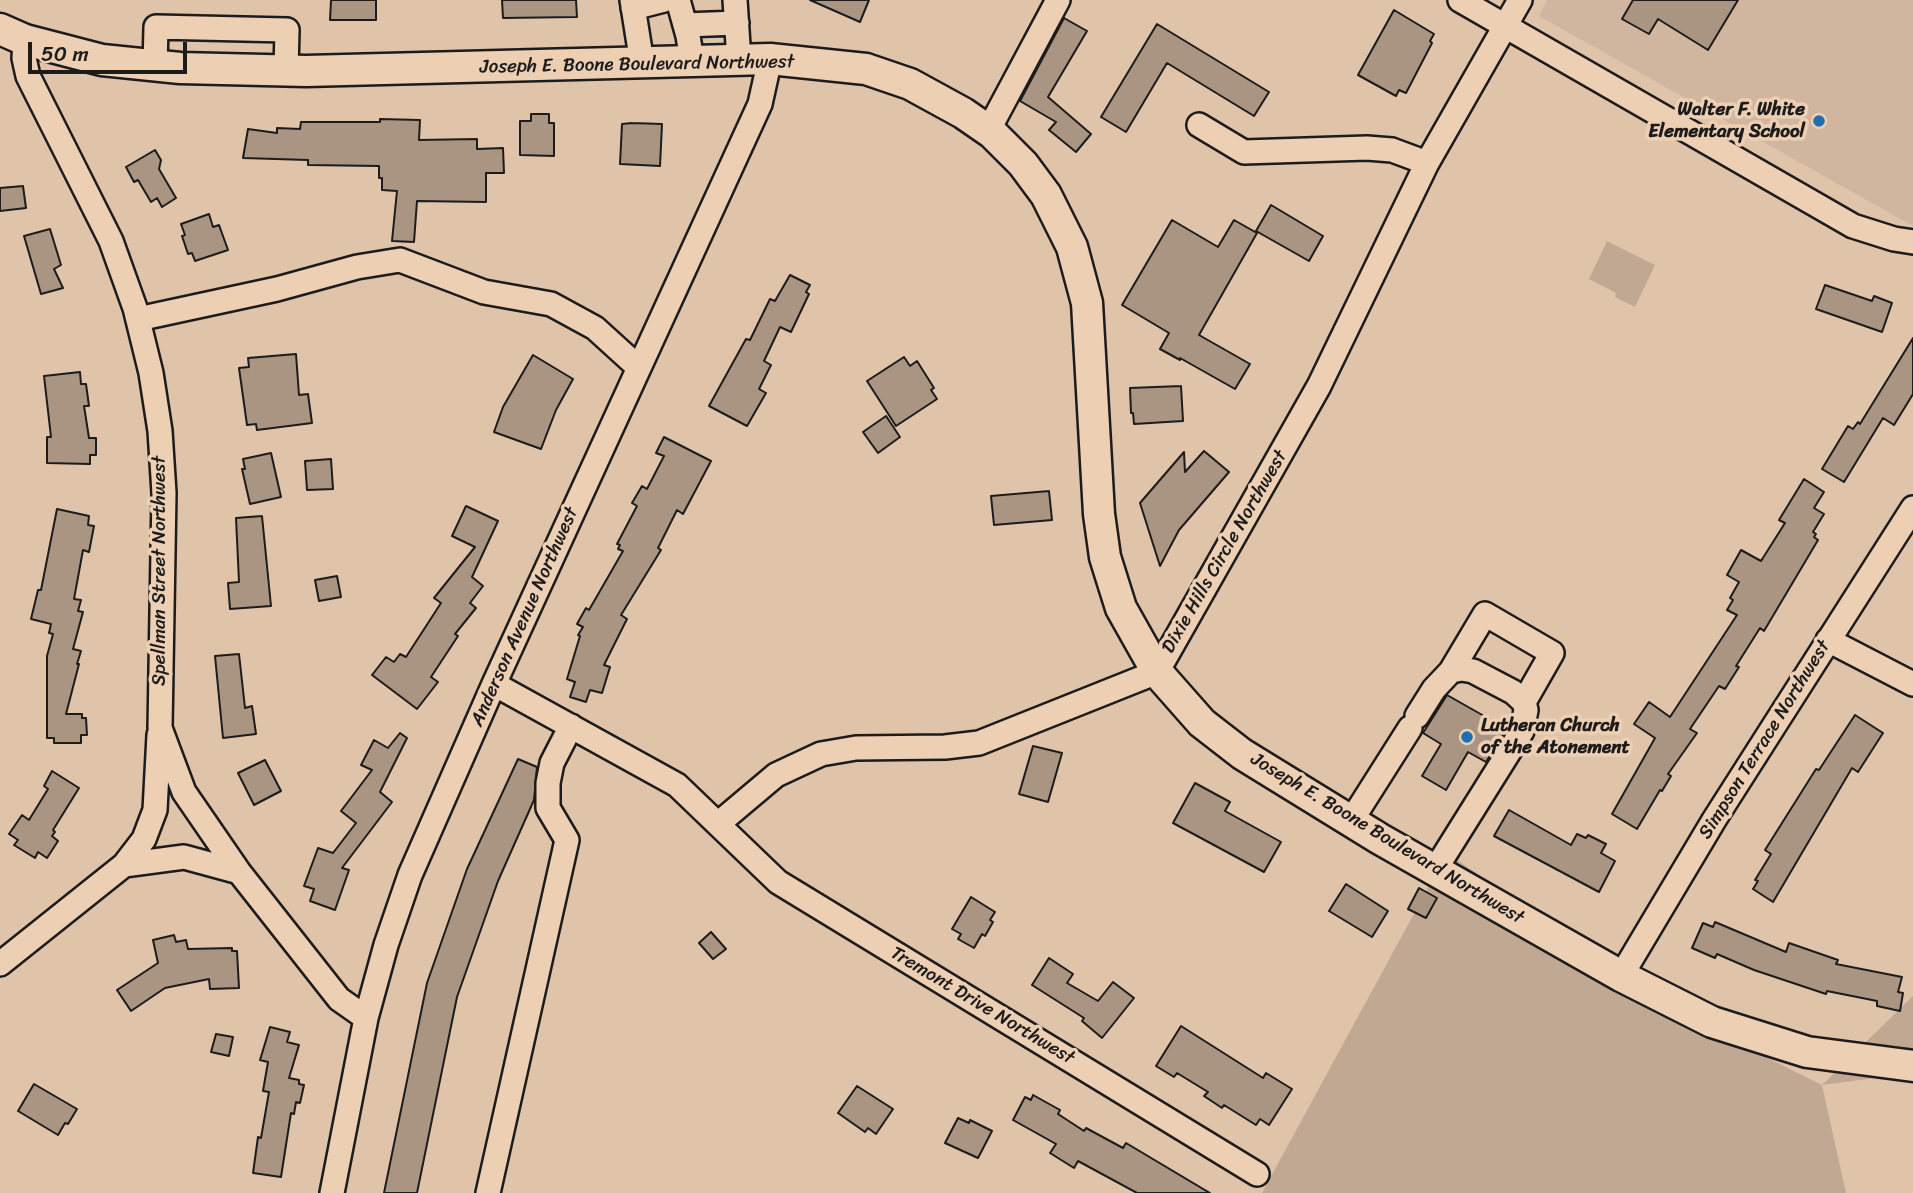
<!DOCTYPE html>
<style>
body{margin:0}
#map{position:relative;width:1913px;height:1193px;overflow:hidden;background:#e0c4aa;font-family:Sriracha,sans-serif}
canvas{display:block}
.scale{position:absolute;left:28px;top:42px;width:159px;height:32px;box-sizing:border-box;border:4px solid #1c1c1c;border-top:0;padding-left:9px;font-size:21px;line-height:24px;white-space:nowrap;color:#1c1c1c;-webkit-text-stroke:5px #edcfb3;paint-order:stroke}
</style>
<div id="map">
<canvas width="1913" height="1193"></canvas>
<div class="scale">50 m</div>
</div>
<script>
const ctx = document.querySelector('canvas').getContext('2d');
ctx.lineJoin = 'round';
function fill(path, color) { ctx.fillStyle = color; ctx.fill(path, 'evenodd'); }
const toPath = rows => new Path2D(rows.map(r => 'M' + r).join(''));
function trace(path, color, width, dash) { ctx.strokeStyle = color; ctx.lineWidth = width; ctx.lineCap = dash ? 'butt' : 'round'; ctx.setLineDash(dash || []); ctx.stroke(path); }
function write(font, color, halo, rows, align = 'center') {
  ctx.font = font + ' Sriracha,sans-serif'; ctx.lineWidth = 7; ctx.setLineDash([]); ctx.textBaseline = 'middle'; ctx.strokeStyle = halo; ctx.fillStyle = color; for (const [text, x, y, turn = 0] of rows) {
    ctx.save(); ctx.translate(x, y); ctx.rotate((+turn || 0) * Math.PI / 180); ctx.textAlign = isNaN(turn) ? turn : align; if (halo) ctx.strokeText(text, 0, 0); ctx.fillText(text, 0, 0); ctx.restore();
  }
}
fill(toPath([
 [1547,0,1913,0,1913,226,1539,16]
]), '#d0b69e');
fill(toPath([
 [1607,241,1655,265,1635,307,1615,297,1616,293,1589,279],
 [1447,853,1685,1017,1822,1085,1913,996,1913,1073,1822,1085,1846,1193,1262,1193]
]), '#c0a892');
const building = toPath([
 [331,0,376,0,376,20,330,20,331,0],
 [502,0,576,0,577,17,503,18,502,0],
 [810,0,869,0,860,22,810,0],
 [1633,0,1738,0,1708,50,1658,19,1649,34,1622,19,1633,0],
 [1394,10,1434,34,1430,41,1432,43,1406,93,1399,90,1396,96,1358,75,1394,10],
 [1064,18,1087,31,1048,97,1091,134,1076,152,1049,130,1056,122,1020,101,1064,18],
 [1157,24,1269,92,1254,116,1167,63,1126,132,1101,117,1157,24],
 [531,114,549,114,549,123,554,123,554,156,520,155,520,121,531,121,531,114],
 [380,119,420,120,419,140,477,139,477,149,503,148,504,173,486,173,486,202,417,201,414,242,392,241,397,191,382,190,382,178,379,178,379,166,308,165,308,160,243,158,248,129,277,133,277,128,300,129,301,122,380,122,380,119],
 [632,123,662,124,660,166,620,164,622,124,632,123],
 [155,150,161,160,159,169,176,198,162,207,157,198,151,202,138,180,134,182,126,167,155,150],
 [23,186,26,208,0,211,0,188,23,186],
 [1271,205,1323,236,1309,261,1256,231,1271,205],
 [209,214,213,227,219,225,228,250,195,261,192,253,188,254,182,236,185,235,181,224,209,214],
 [1172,220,1218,247,1234,220,1257,233,1199,335,1250,364,1235,389,1180,358,1180,360,1160,349,1169,333,1122,305,1172,220],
 [50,229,61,265,54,269,63,288,41,294,24,236,50,229],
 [790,275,810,285,806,292,809,294,791,332,780,327,764,361,771,365,759,389,766,393,747,426,709,406,746,339,750,340,770,299,775,301,790,275],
 [1825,285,1872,301,1874,296,1892,303,1882,332,1816,309,1825,285],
 [1913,338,1913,394,1894,425,1883,418,1844,482,1822,469,1848,426,1853,429,1858,422,1860,424,1913,338],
 [296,354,299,395,308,394,312,423,257,430,256,424,247,425,239,368,249,367,248,358,296,354],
 [533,355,573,379,556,410,541,449,494,432,503,407,533,355],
 [904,357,910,366,917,361,934,388,931,390,937,399,896,426,867,381,904,357],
 [80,372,81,384,86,384,89,406,84,406,89,438,96,438,96,455,90,455,90,464,47,463,47,437,51,437,44,376,80,372],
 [1181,386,1183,421,1134,424,1133,413,1131,413,1130,388,1181,386],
 [886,416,900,437,878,453,863,432,886,416],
 [664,437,711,461,683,514,677,510,658,548,661,550,621,615,627,619,604,665,610,667,602,693,590,690,586,702,570,697,575,682,567,679,580,636,578,635,583,627,577,624,586,608,589,610,623,551,618,549,620,545,617,544,637,506,632,503,642,486,647,489,664,456,656,453,664,437],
 [1204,451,1229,472,1179,530,1160,566,1140,503,1184,452,1185,472,1204,451],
 [271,453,281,497,250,504,242,469,245,469,243,459,271,453],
 [331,459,333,489,307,490,305,461,331,459],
 [1804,479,1824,492,1814,508,1824,514,1813,532,1816,534,1814,537,1818,540,1764,631,1760,628,1736,666,1739,667,1725,689,1719,686,1690,729,1697,733,1668,774,1671,776,1662,791,1660,790,1637,829,1612,814,1655,738,1634,724,1649,702,1670,717,1737,615,1727,610,1733,600,1730,598,1739,582,1727,575,1741,550,1761,561,1785,523,1779,520,1804,479],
 [1049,491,1052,520,994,525,991,496,1049,491],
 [466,506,498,521,472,577,483,586,470,603,476,608,455,634,458,636,431,677,438,682,417,709,372,675,386,657,394,662,400,654,406,657,441,603,434,598,475,547,452,536,466,506],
 [57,509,89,516,88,525,94,526,89,552,83,550,74,599,81,600,78,611,83,612,73,649,81,651,77,664,79,664,66,714,82,714,82,718,86,718,87,735,81,735,81,743,54,743,54,738,47,738,47,656,53,634,49,633,51,624,31,619,38,590,41,590,57,509],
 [262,516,271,606,230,609,228,583,239,582,236,518,262,516],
 [337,576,341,597,319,601,315,580,337,576],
 [239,654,245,708,252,706,256,734,223,738,215,656,239,654],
 [1447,695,1507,729,1486,762,1468,752,1446,790,1422,776,1441,744,1423,733,1447,695],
 [1855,715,1883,733,1858,772,1852,768,1773,902,1753,889,1758,881,1755,880,1771,854,1765,850,1816,769,1819,770,1855,715],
 [400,733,407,738,380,792,392,802,342,868,349,870,335,910,310,901,314,889,304,886,318,848,333,853,356,823,341,811,372,770,361,765,374,740,388,748,400,733],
 [1033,746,1062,753,1048,802,1019,794,1033,746],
 [518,759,537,767,534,800,498,881,457,997,417,1193,384,1193,427,983,467,869,518,759],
 [265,760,281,791,254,805,238,773,265,760],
 [52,771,79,788,53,830,55,832,52,836,58,841,47,858,38,852,35,858,14,845,18,840,9,834,22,815,29,820,48,789,44,786,52,771],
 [1195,783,1230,802,1225,811,1281,842,1264,872,1173,823,1195,783],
 [1509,810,1571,845,1577,834,1586,838,1588,835,1606,844,1601,853,1615,861,1599,892,1494,836,1509,810],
 [1346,884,1388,911,1372,937,1329,911,1346,884],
 [1419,888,1437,898,1426,918,1408,909,1419,888],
 [971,897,995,912,990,920,993,922,985,936,982,934,974,948,958,939,961,934,952,929,971,897],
 [1715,922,1786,952,1789,943,1838,960,1836,964,1902,977,1898,992,1903,993,1900,1011,1877,1006,1877,1001,1827,991,1826,994,1754,970,1717,954,1715,958,1692,948,1703,923,1713,927,1715,922],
 [711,932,726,949,713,959,699,943,711,932],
 [174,935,176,942,186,940,188,949,232,948,232,951,237,951,239,988,210,989,209,979,165,988,131,1011,117,990,158,963,153,940,174,935],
 [1049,958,1073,974,1067,983,1098,1001,1113,982,1134,998,1102,1038,1082,1021,1084,1018,1032,985,1049,958],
 [1181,1026,1263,1078,1266,1073,1292,1089,1269,1125,1260,1119,1256,1125,1224,1105,1222,1108,1204,1096,1208,1092,1177,1073,1174,1077,1156,1066,1181,1026],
 [270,1027,290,1032,287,1042,299,1045,289,1078,299,1080,299,1084,304,1085,300,1103,296,1102,294,1114,291,1113,281,1177,253,1173,258,1137,261,1138,269,1092,263,1091,268,1062,260,1060,270,1027],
 [216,1034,233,1037,229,1056,211,1052,216,1034],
 [34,1084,77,1109,68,1124,65,1123,58,1135,18,1111,34,1084],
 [857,1086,893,1109,876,1134,868,1128,865,1132,838,1113,857,1086],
 [1033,1095,1060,1110,1058,1114,1084,1131,1086,1128,1123,1148,1126,1143,1210,1193,1137,1193,1078,1161,1074,1168,1050,1153,1056,1144,1013,1120,1025,1097,1031,1100,1033,1095],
 [958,1118,969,1123,970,1120,992,1131,978,1158,945,1143,958,1118]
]);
fill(building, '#a99582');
trace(building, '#1c1c1c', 2);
const minor = toPath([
 [632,0,642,63],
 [678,0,688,36,692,61],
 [735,0,739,60],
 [1460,0,1853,226,1894,239,1913,242],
 [633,8,664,0],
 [685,25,737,23],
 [25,40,24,58,28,76,111,241,135,308,151,373,160,431,164,493,160,728,184,792,239,872,339,999,366,1018],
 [155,66,156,27,287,30,286,71],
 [1199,125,1244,152,1367,148,1392,150,1427,163],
 [988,131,1058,0],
 [138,319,277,289,357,267,400,260,484,292,551,304,595,328,639,368],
 [1828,640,1913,684],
 [1451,671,1485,614,1552,653,1524,702],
 [494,684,677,785,778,882,1257,1174],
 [1417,716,1434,689,1451,671,1462,669,1473,671,1513,692,1524,702,1526,710,1522,731,1435,870],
 [1351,821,1410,728],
 [719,823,776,775,821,754,856,748,945,747,979,743,1157,672,1319,386,1427,163,1520,0],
 [124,865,184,857,239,872],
 [0,964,124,865,144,839,155,810,159,735],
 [1621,976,1714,820,1913,508],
 [332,1193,366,1018,386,945,410,875,494,684,760,104,770,59],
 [488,1193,567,840,548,808,548,783,552,763,571,726]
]);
const major = toPath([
 [0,29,25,40,102,60,180,68,306,71,770,59,866,69,910,84,963,113,992,133,1023,164,1046,195,1072,247,1087,303,1099,514,1105,557,1121,608,1157,672,1202,723,1242,754,1380,839,1621,976,1712,1022,1807,1052,1913,1066]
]);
trace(minor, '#1c1c1c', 28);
trace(major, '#1c1c1c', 35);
trace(minor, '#edcfb3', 23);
trace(major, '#edcfb3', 30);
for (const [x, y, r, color] of [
 [1819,121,7,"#1f6fb2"],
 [1467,737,7,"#1f6fb2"]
]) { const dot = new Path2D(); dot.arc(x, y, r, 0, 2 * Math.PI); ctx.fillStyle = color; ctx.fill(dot); trace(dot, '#edcfb3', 2.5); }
write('19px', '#1c1c1c', '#edcfb3', [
 ["Joseph E. Boone Boulevard Northwest",637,65,-1],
 ["Dixie Hills Circle Northwest",1225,552,-60],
 ["Spellman Street Northwest",160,571,-90],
 ["Anderson Avenue Northwest",525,617,-66],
 ["Simpson Terrace Northwest",1765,740,-58],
 ["Joseph E. Boone Boulevard Northwest",1387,839,31],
 ["Tremont Drive Northwest",982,1006,31]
]);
write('bold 19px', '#1c1c1c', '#edcfb3', [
 ["Walter F. White",1805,110],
 ["Elementary School",1805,132],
 ["Lutheran Church",1481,726,"left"],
 ["of the Atonement",1481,748,"left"]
], 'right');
</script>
